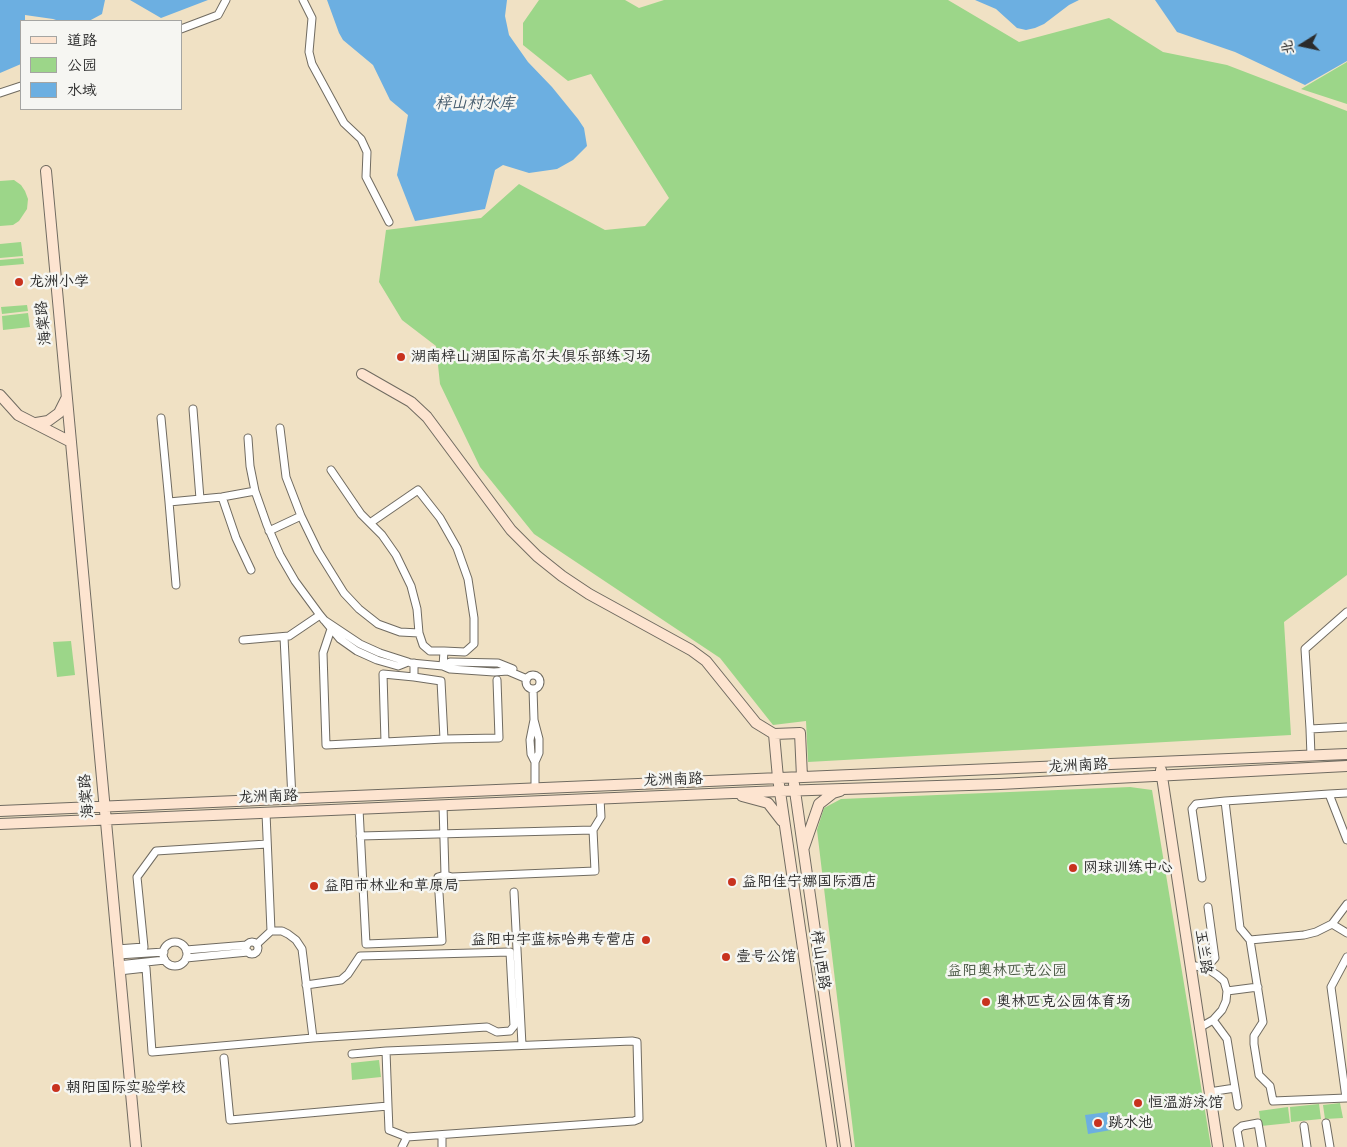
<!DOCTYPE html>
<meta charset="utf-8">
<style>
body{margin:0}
#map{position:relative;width:1347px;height:1147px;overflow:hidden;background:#f0e1c4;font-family:"Shantell Sans","LXGW WenKai TC",sans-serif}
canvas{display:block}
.legend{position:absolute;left:20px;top:20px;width:162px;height:90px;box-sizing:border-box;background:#f6f6f2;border:1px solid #a5a5a2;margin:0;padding:6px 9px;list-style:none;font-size:15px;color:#2b2b2b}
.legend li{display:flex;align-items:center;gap:10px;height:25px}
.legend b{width:25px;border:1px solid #a5a5a2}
.north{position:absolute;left:1277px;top:20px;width:50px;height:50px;-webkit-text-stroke:4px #f6f6f2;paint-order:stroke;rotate:260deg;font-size:14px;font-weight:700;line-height:20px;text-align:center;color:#2b2b2b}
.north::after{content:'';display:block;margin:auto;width:18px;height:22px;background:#2b2b2b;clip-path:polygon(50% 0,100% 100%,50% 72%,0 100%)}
</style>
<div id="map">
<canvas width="1347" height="1147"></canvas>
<ul class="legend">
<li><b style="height:6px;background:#fde4d0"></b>道路</li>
<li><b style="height:14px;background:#9cd689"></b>公园</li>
<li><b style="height:14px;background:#6cafe1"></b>水域</li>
</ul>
<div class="north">北</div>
</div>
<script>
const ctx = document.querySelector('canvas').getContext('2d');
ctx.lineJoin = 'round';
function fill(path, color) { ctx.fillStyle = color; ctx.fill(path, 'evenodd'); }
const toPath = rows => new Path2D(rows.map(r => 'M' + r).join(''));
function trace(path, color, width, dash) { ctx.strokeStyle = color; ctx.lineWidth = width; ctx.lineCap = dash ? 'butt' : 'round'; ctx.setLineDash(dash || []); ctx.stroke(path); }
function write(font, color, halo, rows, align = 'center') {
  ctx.font = font + ' "Shantell Sans","LXGW WenKai TC",sans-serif'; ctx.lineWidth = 5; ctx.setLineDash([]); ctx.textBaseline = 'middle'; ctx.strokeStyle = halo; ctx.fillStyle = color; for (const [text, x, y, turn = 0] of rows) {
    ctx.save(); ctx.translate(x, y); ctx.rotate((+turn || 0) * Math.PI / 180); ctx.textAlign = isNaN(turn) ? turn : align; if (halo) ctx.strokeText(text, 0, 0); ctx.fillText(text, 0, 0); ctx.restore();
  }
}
fill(toPath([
 [539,0,625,0,639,8,664,0,948,0,1019,42,1109,18,1163,52,1227,65,1347,111,1347,575,1284,622,1291,735,808,762,806,721,773,725,720,658,534,534,480,467,440,384,436,346,402,320,379,282,386,230,481,218,519,184,605,230,645,226,669,198,591,74,568,81,523,45,523,23],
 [1347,62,1347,104,1301,89],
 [14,180,21,185,25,191,28,199,27,209,19,221,13,225,0,226,0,181],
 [21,242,23,256,0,258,0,244],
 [23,258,24,264,0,266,0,260],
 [27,305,28,311,2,314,1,307],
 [28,313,30,327,3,330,2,316],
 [71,641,75,675,57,677,53,642],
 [1130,787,1152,790,1211,1147,855,1147,817,830,824,808,841,799],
 [379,1060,381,1077,352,1080,351,1063],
 [1340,1103,1343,1118,1325,1119,1323,1105],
 [1319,1104,1321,1119,1291,1122,1290,1107],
 [1288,1107,1290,1123,1261,1126,1259,1111]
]), '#9cd689');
fill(toPath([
 [0,0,105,0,102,14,89,21,59,21,53,19,25,15,25,21,21,21,21,64,0,73],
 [130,0,208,0,161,18],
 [327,0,507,0,505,16,509,35,528,62,552,87,578,119,584,128,587,146,573,160,557,169,529,173,503,165,495,170,485,209,415,221,397,175,408,115,390,100,373,65,343,40,339,33],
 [975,0,1079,0,1069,5,1044,24,1035,28,1026,30,1017,28,996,9],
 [1155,0,1347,0,1347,61,1305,85,1235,52,1177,32],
 [1108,1112,1111,1130,1088,1134,1085,1115]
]), '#6cafe1');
const street = toPath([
 [303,0,312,18,309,52,312,64,344,123,361,139,367,152,366,177,389,222],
 [181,29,218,15,226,0],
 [0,93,21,86],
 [193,409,200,499],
 [161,418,169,502],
 [280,428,286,477,301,516,318,551,344,593,359,609,378,624,400,632,419,633],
 [248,438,250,466,255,491,267,525,280,555,295,581,320,615,340,639,357,651,377,660,398,666,408,662,380,653,360,644,324,620],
 [331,470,361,514,382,535,396,555,411,586,417,609,419,633,423,645,430,651,444,651,443,666],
 [222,497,236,538,251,570],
 [370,523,418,490,440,518,457,548,468,579,474,618,474,644,465,652,444,651],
 [269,531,301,516],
 [176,585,169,502,222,497,255,491],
 [1347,612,1305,649,1310,729,1347,727],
 [331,629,323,653,326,745,385,742],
 [284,637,292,799],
 [243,640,289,636,320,615],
 [411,663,443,666,450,669,494,672,508,671,527,679],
 [443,666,450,662,498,663,513,669],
 '526 682a7 7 0 1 1 14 0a7 7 0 1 1-14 0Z',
 [414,677,441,681,444,739,385,742,383,674,414,677,414,663],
 [533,689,534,720,539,739,539,753,535,762,531,754,530,740,534,720],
 [1310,729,1311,756],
 [444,739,499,738,497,680],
 [535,762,535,788],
 [1329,794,1347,793],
 [1225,801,1329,794,1347,840],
 [359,809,366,944,442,941,438,877,445,875,443,805],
 [360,836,593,830,601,817,600,798],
 [445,875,452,877,595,871,593,830],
 [1202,878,1192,809,1196,804,1225,801,1240,928,1250,940],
 [514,892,522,1045],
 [1332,924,1347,904],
 [1347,933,1332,924,1316,932,1304,935,1250,940,1263,1022,1254,1036,1254,1044,1259,1075,1270,1086,1273,1101,1346,1098,1331,987,1347,957],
 '246 948a6 6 0 1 1 12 0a6 6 0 1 1-12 0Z',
 '163 954a12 12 0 1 1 24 0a12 12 0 1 1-24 0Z',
 [257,944,271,931],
 [117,949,144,947,137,877,156,851,267,844],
 [186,950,247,945],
 [118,955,164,952],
 [186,958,248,952],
 [118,965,165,960],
 [1190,965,1206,968,1217,975,1224,981,1227,991,1226,1001,1222,1010,1213,1020,1199,1028],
 [1206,968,1215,958,1208,907],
 [119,971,146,968,152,1052,313,1038,302,949,296,940,288,934,282,931,271,931,266,813],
 [306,985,341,980,348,974,360,956,510,952,514,1026,510,1031,497,1032,487,1027,313,1038],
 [1227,991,1258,987],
 [1213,1020,1227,1039,1238,1106],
 [386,1051,632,1041,637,1042,639,1119,634,1121,407,1137,389,1130,388,1106],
 [224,1058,230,1120,388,1106,386,1051,352,1054],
 [1209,1092,1235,1088],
 [1326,1123,1330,1147],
 [1304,1126,1307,1147],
 [442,1135,442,1147],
 [402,1147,407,1137],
 [1240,1147,1237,1130,1242,1126,1258,1123,1262,1147]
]);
const secondary = toPath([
 [46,171,71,442],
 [362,374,411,402,427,417,511,530,537,556,562,576,589,594,691,650,706,661,756,723,774,734],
 [0,395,18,415,71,442,136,1147],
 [36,423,48,421,59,413,66,399],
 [1161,770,1218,1147],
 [802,777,800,733,774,734,778,778,832,1147],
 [794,784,846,1147],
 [742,796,768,803,782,821],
 [0,811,1347,754],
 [0,824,780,791,1000,784,1347,766],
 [804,847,819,804,833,793,840,791]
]);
trace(street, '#706b61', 9);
trace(secondary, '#706b61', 12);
trace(street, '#fff', 7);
trace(secondary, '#fde4d0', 10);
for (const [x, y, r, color] of [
 [19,282,5,"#c8321e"],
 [401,357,5,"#c8321e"],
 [1073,868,5,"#c8321e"],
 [732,882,5,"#c8321e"],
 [314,886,5,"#c8321e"],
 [646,940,5,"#c8321e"],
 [726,957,5,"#c8321e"],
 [986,1002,5,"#c8321e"],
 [56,1088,5,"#c8321e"],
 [1138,1103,5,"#c8321e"],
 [1098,1123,5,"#c8321e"]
]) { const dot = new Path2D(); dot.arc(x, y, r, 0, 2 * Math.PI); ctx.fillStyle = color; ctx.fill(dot); trace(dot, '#f6f6f2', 2); }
write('15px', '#2b2b2b', '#f6f6f2', [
 ["龙洲小学",29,282],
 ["湖南梓山湖国际高尔夫俱乐部练习场",411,357],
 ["网球训练中心",1083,868],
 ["益阳佳宁娜国际酒店",742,882],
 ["益阳市林业和草原局",324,886],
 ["益阳中宇蓝标哈弗专营店",636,940,"right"],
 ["壹号公馆",736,957],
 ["奥林匹克公园体育场",996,1002],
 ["朝阳国际实验学校",66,1088],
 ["恒温游泳馆",1148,1103],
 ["跳水池",1108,1123]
], 'left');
write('15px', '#2b2b2b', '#f6f6f2', [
 ["海棠路",44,323,-96],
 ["龙洲南路",1078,766,-3],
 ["龙洲南路",673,780,-2],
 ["海棠路",87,796,-95],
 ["龙洲南路",268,797,-2],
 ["玉兰路",1203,952,82],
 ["梓山西路",820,960,82]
]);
write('15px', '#475642', '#f6f6f2', [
 ["益阳奥林匹克公园",1007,971]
]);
write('italic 16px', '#42596b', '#f6f6f2', [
 ["梓山村水库",475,104]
]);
</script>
